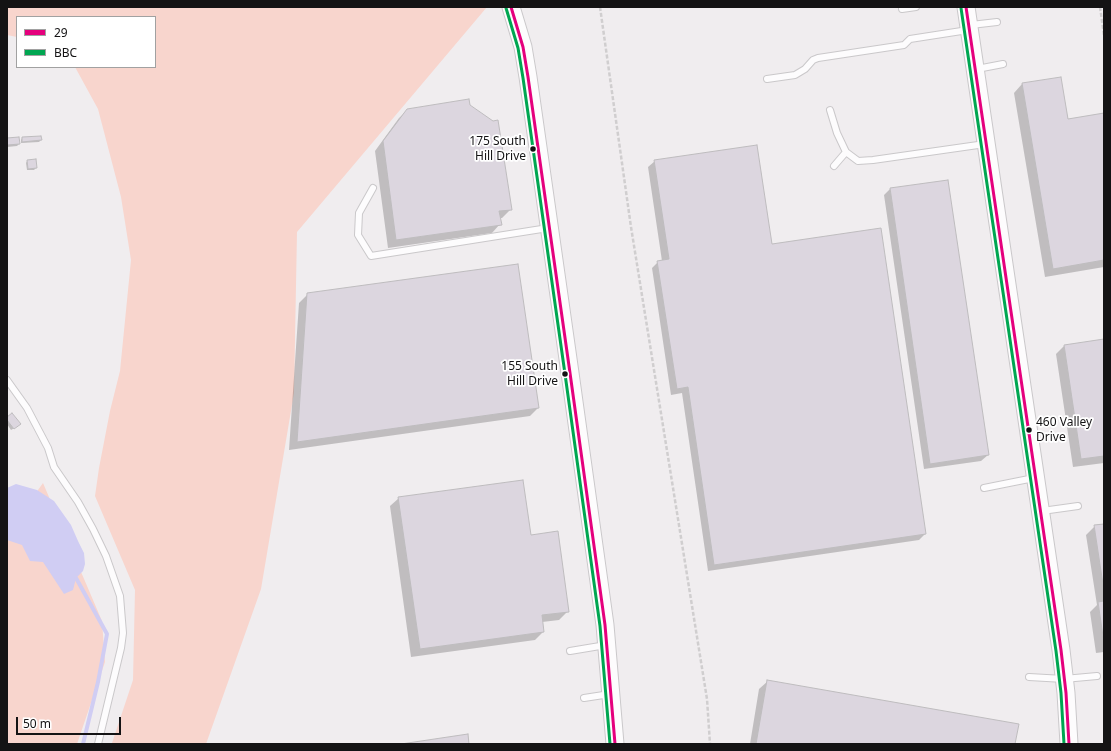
<!DOCTYPE html>
<style>
body{margin:0}
#map{position:relative;width:1111px;height:751px;overflow:hidden;background:#f0edef;font-family:"Noto Sans",sans-serif}
canvas{display:block}
.frame{position:absolute;inset:0;border:8px solid #141314;pointer-events:none}
.legend{position:absolute;left:16px;top:16px;width:140px;height:52px;box-sizing:border-box;background:#fff;border:1px solid #a1a1a1;margin:0;padding:5px 7px;list-style:none;font-size:12px;color:#141314}
.legend li{display:flex;align-items:center;gap:8px;height:20px}
.legend b{width:20px;border:1px solid #a1a1a1}
.scale{position:absolute;left:16px;top:717px;width:105px;height:18px;box-sizing:border-box;border:2px solid #141314;border-top:0;padding-left:5px;font-size:12px;line-height:14px;white-space:nowrap;color:#141314;-webkit-text-stroke:3px #fff;paint-order:stroke}
</style>
<div id="map">
<canvas width="1111" height="751"></canvas>
<div class="frame"></div>
<ul class="legend">
<li><b style="height:5px;background:#e5007d"></b>29</li>
<li><b style="height:5px;background:#00a651"></b>BBC</li>
</ul>
<div class="scale">50 m</div>
</div>
<script>
const ctx = document.querySelector('canvas').getContext('2d');
ctx.lineJoin = 'round';
function fill(path, color) { ctx.fillStyle = color; ctx.fill(path, 'evenodd'); }
const toPath = rows => new Path2D(rows.map(r => 'M' + r).join(''));
function trace(path, color, width, dash) { ctx.strokeStyle = color; ctx.lineWidth = width; ctx.lineCap = dash ? 'butt' : 'round'; ctx.setLineDash(dash || []); ctx.stroke(path); }
function write(font, color, halo, rows, align = 'center') {
  ctx.font = font + ' "Noto Sans",sans-serif'; ctx.lineWidth = 3.5; ctx.setLineDash([]); ctx.textBaseline = 'middle'; ctx.strokeStyle = halo; ctx.fillStyle = color; for (const [text, x, y, turn = 0] of rows) {
    ctx.save(); ctx.translate(x, y); ctx.rotate((+turn || 0) * Math.PI / 180); ctx.textAlign = isNaN(turn) ? turn : align; if (halo) ctx.strokeText(text, 0, 0); ctx.fillText(text, 0, 0); ctx.restore();
  }
}
fill(toPath([
 [7,7,487,7,297,232,294,393,261,589,206,744,112,743,133,680,135,590,95,496,99,468,110,411,120,371,131,260,121,197,98,109,75,67,155,67,155,17,17,17,17,37,7,35],
 [43,483,102,621,105,662,77,744,7,744,7,492,28,504]
]), '#f8d5cd');
fill(toPath([
 [16,484,37,490,54,501,71,525,78,541,84,553,85,564,83,571,76,578,73,590,64,594,43,562,30,561,22,545,7,540,7,488]
]), '#d0cdf3');
fill(toPath([
 [1060,78,1068,120,1104,114,1104,267,1045,277,1014,93,1022,84],
 [469,106,511,209,502,218,499,218,500,224,492,233,388,248,375,151,399,118,408,110],
 [22,138,41,140,39,142,21,143,21,140],
 [7,139,19,144,17,146,7,147],
 [27,161,36,168,34,170,27,170,26,163],
 [655,161,771,245,925,534,919,540,708,571,682,393,671,395,652,268,658,262,662,261,648,167],
 [947,181,988,455,981,461,924,469,884,195,890,189],
 [308,294,538,408,530,416,289,450,299,303],
 [1104,340,1104,463,1073,467,1056,354,1064,346],
 [7,418,18,426,11,430,7,424],
 [399,498,530,536,568,611,559,620,542,622,543,632,535,640,411,657,390,506],
 [1104,525,1104,652,1096,653,1090,612,1097,605,1086,535,1095,526],
 [768,681,1014,744,750,744,759,689]
]), '#0003');
trace(toPath([
 [76,578,107,634,98,682,83,744]
]), '#d0cdf3', 4);
const building = toPath([
 [1061,77,1068,119,1104,113,1104,260,1053,269,1022,83,1061,77],
 [469,99,470,105,493,121,498,120,512,210,499,211,502,225,396,240,383,141,407,109,469,99],
 [41,136,42,140,22,142,22,137,41,136],
 [19,137,20,144,7,145,7,138,19,137],
 [757,145,772,244,881,228,926,534,714,565,688,387,677,389,657,261,669,259,654,160,757,145],
 [36,159,37,168,28,169,27,160,36,159],
 [948,180,989,455,930,464,890,188,948,180],
 [518,264,539,408,297,442,307,293,518,264],
 [1104,339,1104,456,1081,459,1064,345,1104,339],
 [12,413,21,424,14,429,7,420,7,417,12,413],
 [523,480,531,535,558,531,569,612,542,615,544,632,420,649,398,497,523,480],
 [1104,524,1104,591,1094,525,1104,524],
 [1104,601,1104,643,1098,602,1104,601],
 [767,680,1019,724,1015,744,756,744,767,680],
 [468,734,469,744,401,744,468,734]
]);
fill(building, '#dcd6df');
trace(building, '#bebcbe', 1);
const lane = toPath([
 [902,9,916,7],
 [971,25,997,22],
 [977,69,1003,64],
 [767,79,795,75,805,69,813,60,818,58,904,45,910,39,968,30],
 [830,110,837,133,846,152],
 [834,166,846,152,858,161,873,160,985,144],
 [373,188,359,213,358,235,371,256,548,228],
 [7,380,27,408,48,448,54,467,78,502,93,529,106,556,120,596,123,633,121,648,98,744],
 [984,488,1034,478],
 [1042,511,1078,506],
 [570,651,606,645],
 [1029,677,1064,679,1097,676],
 [584,698,610,694]
]);
const secondary = toPath([
 [511,7,523,47,528,77,570,373,605,625,615,744],
 [966,7,1061,650,1066,693,1069,744]
]);
trace(lane, '#cac8ca', 8);
trace(secondary, '#cac8ca', 19);
trace(toPath([
 [600,7,631,227,707,699,710,744],
 [1100,7,1104,35]
]), '#d0cecf', 2.5, [4, 2]);
trace(lane, '#fdfcfd', 6);
trace(secondary, '#fdfcfd', 17);
trace(toPath([
 [511,7,523,47,528,77,570,373,605,625,615,744],
 [966,7,1061,650,1066,693,1069,744]
]), '#e5007d', 3);
trace(toPath([
 [506,8,518,48,523,78,565,374,600,626,610,744],
 [961,8,1056,651,1061,693,1064,744]
]), '#00a651', 3);
for (const [x, y, r, color] of [
 [533,149,3.5,"#141314"],
 [565,374,3.5,"#141314"],
 [1029,430,3.5,"#141314"]
]) { const dot = new Path2D(); dot.arc(x, y, r, 0, 2 * Math.PI); ctx.fillStyle = color; ctx.fill(dot); trace(dot, '#fff', 1.5); }
write('12px', '#141314', '#fff', [
 ["175 South",526,142],
 ["Hill Drive",526,157],
 ["155 South",558,367],
 ["Hill Drive",558,382],
 ["460 Valley",1036,423,"left"],
 ["Drive",1036,438,"left"]
], 'right');
</script>
